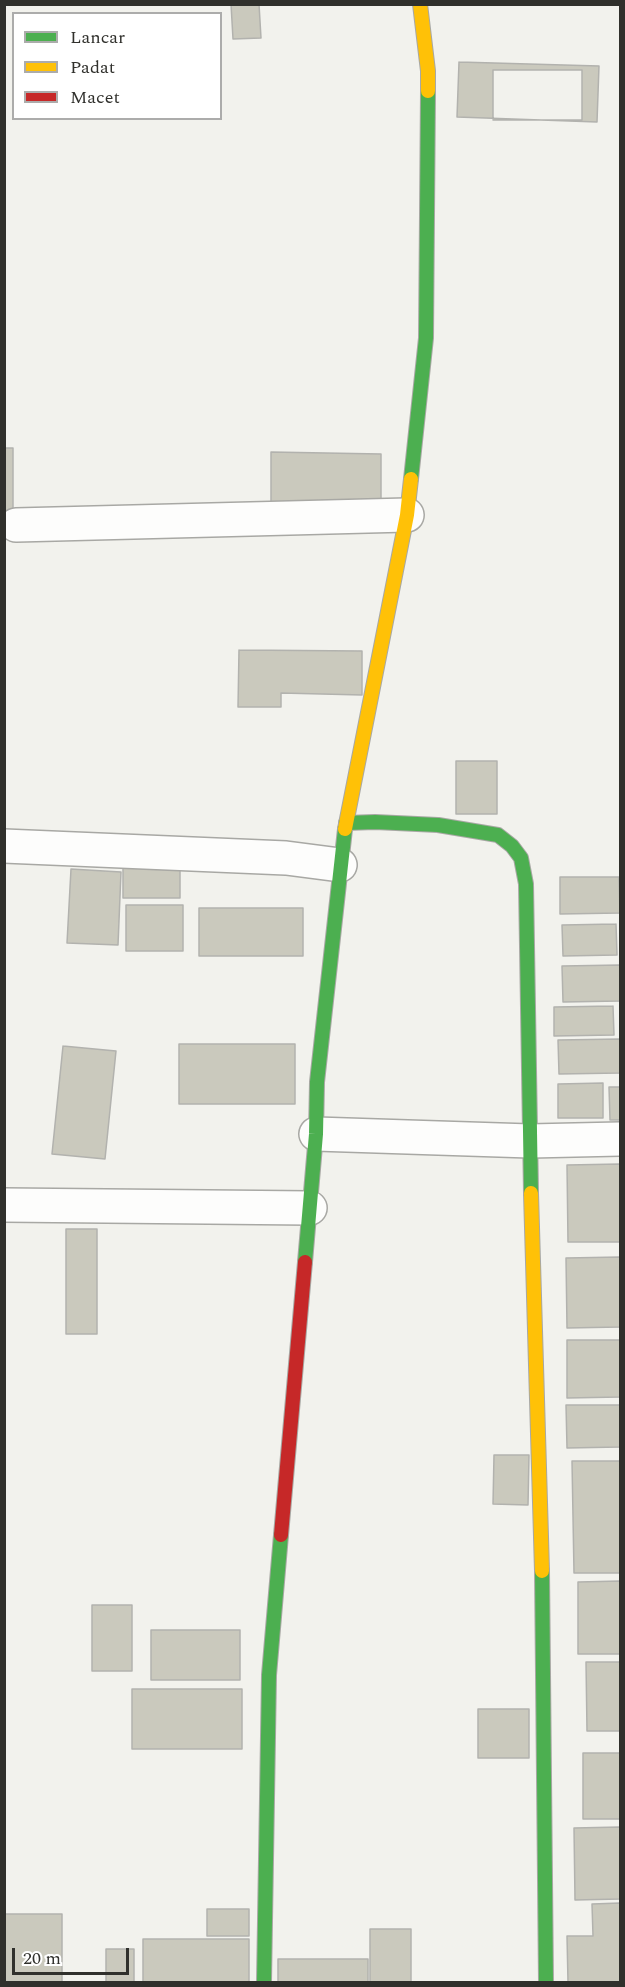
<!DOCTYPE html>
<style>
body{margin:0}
#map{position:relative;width:625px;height:1987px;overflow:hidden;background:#f2f2ed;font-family:Spectral,serif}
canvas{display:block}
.frame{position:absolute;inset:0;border:6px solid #30302c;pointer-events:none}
.legend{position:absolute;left:12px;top:12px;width:210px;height:108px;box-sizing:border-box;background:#fff;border:2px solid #acacab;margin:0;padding:8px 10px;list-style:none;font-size:18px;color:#30302c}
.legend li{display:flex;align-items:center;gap:12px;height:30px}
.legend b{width:30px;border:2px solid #acacab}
.scale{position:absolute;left:12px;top:1948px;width:117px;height:27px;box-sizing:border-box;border:3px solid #30302c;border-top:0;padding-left:8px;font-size:18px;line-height:21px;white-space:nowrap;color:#30302c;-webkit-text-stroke:4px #fff;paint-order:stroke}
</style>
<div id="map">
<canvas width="625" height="1987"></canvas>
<div class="frame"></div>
<ul class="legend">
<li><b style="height:8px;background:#4caf50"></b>Lancar</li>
<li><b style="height:8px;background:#ffc107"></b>Padat</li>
<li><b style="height:8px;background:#c62828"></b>Macet</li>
</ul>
<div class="scale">20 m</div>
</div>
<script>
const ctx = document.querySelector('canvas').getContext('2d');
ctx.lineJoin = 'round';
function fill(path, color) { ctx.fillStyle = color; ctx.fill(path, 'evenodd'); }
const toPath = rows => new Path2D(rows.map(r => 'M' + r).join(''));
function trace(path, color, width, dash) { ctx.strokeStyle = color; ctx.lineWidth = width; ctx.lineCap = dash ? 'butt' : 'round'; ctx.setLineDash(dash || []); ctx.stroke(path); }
const building = toPath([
 [231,4,259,4,261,38,233,39,231,4],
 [459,62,599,66,597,122,457,117,459,62],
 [493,70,582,70,582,120,493,120,493,70],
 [4,448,13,448,13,535,4,535,4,448],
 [271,452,381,454,381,509,271,507,271,452],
 [239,650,362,651,362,695,281,693,281,707,238,707,239,650],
 [456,761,497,761,497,814,456,814,456,761],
 [123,863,180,863,180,898,123,898,123,863],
 [71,869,121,872,118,945,67,943,71,869],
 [560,877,619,877,620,913,560,914,560,877],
 [126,905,183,905,183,951,126,951,126,905],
 [199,908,303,908,303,956,199,956,199,908],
 [616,924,617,955,563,956,562,925,616,924],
 [620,965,620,1001,563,1002,562,966,620,965],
 [613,1006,614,1035,554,1036,554,1007,613,1006],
 [620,1039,620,1073,559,1074,558,1040,620,1039],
 [179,1044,295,1044,295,1104,179,1104,179,1044],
 [63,1046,116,1051,105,1159,52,1154,63,1046],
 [603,1083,603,1118,558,1118,558,1084,603,1083],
 [609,1087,620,1087,620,1120,610,1120,609,1087],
 [620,1164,620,1242,568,1242,567,1165,620,1164],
 [66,1229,97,1229,97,1334,66,1334,66,1229],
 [620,1257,620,1327,567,1328,566,1258,620,1257],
 [567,1340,620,1340,620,1397,567,1398,567,1340],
 [566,1405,620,1405,620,1447,567,1448,566,1405],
 [494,1455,529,1455,528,1505,493,1504,494,1455],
 [572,1461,620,1461,620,1573,574,1573,572,1461],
 [620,1581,620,1654,578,1654,578,1582,620,1581],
 [92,1605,132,1605,132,1671,92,1671,92,1605],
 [151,1630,240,1630,240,1680,151,1680,151,1630],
 [586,1662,620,1662,620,1731,587,1731,586,1662],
 [132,1689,242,1689,242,1749,132,1749,132,1689],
 [478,1709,529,1709,529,1758,478,1758,478,1709],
 [583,1753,620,1753,620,1819,583,1819,583,1753],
 [620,1827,620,1899,575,1900,574,1828,620,1827],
 [620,1903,620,1982,568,1982,567,1936,593,1936,592,1904,620,1903],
 [207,1909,249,1909,249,1936,207,1936,207,1909],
 [5,1914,62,1914,62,1982,5,1982,5,1914],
 [370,1929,411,1929,411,1982,370,1982,370,1929],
 [143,1939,249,1939,249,1982,143,1982,143,1939],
 [106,1949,134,1949,134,1982,106,1982,106,1949],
 [278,1959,368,1959,368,1982,278,1982,278,1959]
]);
fill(building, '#cac9bd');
trace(building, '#b2b2ae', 1.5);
const street = toPath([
 [16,525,407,515],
 [4,846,286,858,340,865],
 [316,1134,530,1141,620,1139],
 [4,1205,310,1208]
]);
const fast = toPath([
 [411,479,426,338,428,91],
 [346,823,375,822,438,825,498,835,512,846,521,858,526,884,531,1193],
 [305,1262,316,1134,317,1082,345,829],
 [542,1571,546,1982],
 [264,1982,269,1675,281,1535]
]);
const slow = toPath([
 [420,4,428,71,428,91],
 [345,829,407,515,411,479],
 [531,1193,542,1571]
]);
const jam = toPath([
 [281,1535,305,1262]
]);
trace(street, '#a8a8a4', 36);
trace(fast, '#a8a8a4', 16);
trace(slow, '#a8a8a4', 16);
trace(jam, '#a8a8a4', 16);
trace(street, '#fdfdfc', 33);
trace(fast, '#4caf50', 14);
trace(slow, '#ffc107', 14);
trace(jam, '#c62828', 14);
</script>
